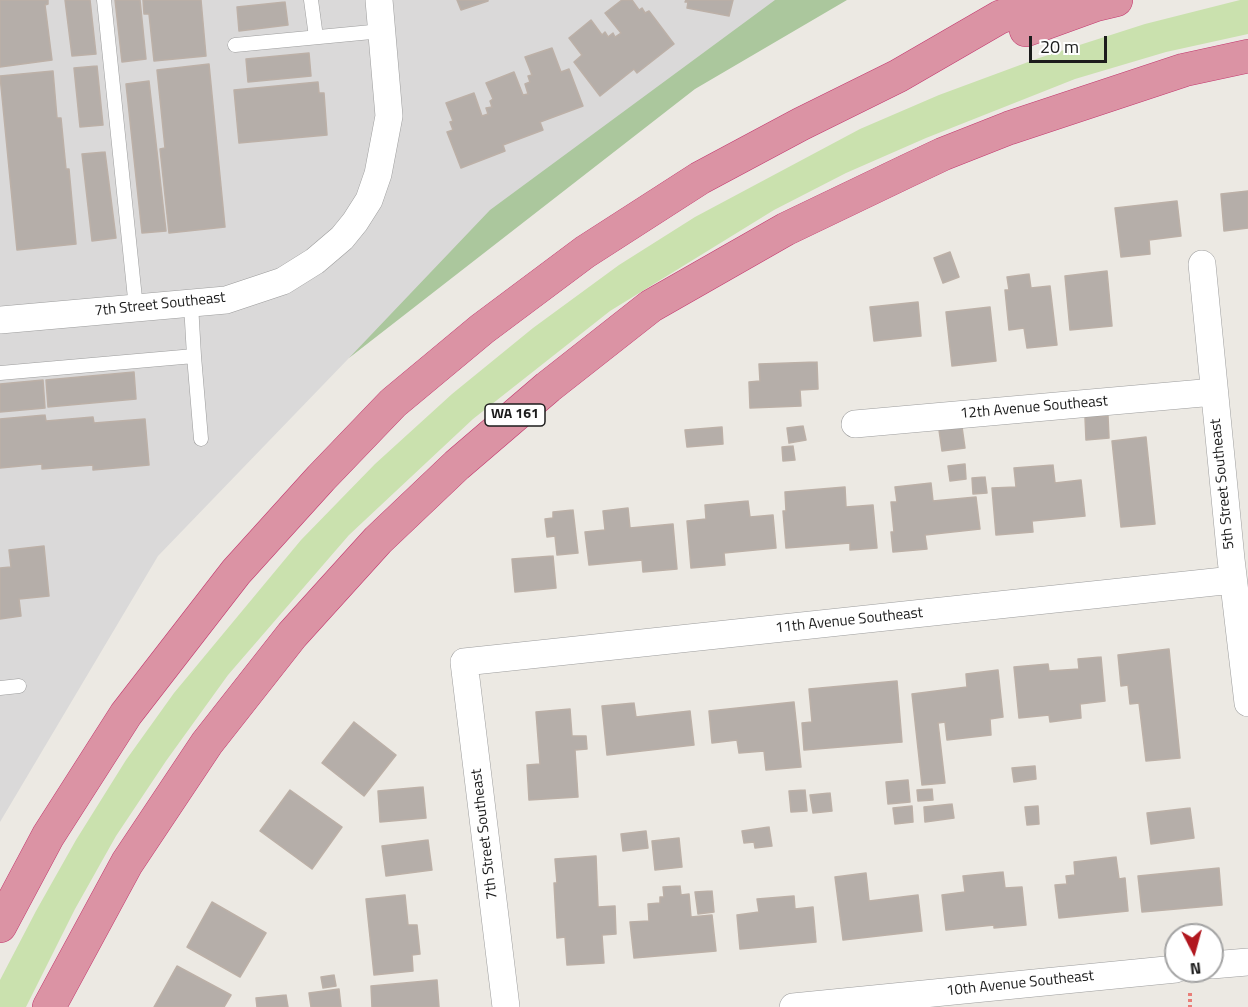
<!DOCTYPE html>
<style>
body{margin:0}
#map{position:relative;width:1248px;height:1007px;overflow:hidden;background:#ece9e3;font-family:"Titillium Web",sans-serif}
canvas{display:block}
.north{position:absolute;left:1164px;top:923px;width:60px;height:60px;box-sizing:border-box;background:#fff;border:2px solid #a4a4a4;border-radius:50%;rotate:174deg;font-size:16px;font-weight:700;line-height:24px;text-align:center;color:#1c1c1c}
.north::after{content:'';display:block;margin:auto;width:21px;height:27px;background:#b1171f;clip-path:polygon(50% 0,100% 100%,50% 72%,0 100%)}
.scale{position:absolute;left:1029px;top:36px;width:78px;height:27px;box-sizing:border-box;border:3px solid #1c1c1c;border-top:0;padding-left:8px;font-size:18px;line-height:21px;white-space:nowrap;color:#1c1c1c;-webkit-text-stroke:4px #fff;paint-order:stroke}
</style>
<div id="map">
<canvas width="1248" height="1007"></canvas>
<div class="north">N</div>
<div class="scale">20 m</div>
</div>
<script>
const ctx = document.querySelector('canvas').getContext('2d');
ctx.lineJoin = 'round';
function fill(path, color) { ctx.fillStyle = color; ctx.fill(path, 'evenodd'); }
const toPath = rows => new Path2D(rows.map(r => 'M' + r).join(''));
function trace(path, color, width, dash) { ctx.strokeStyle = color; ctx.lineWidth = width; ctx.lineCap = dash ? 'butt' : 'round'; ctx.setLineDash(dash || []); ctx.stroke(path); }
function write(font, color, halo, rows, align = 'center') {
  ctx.font = font + ' "Titillium Web",sans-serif'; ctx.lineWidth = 5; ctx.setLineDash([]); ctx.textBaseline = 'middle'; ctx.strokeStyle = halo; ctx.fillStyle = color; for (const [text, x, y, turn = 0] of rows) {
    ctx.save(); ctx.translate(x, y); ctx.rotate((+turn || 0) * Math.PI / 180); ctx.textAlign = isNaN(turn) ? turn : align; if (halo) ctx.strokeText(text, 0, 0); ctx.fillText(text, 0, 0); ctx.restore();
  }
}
fill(toPath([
 [0,0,808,0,686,83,349,358,158,556,0,822]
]), '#dad9d9');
fill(toPath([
 [1240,0,1248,0,1248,34,1166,52,1075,79,926,138,846,173,774,210,610,311,473,419,349,535,228,675,166,761,116,836,75,909,26,1007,0,1007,0,980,36,911,76,840,126,760,174,693,301,540,375,464,452,394,533,328,619,265,695,217,860,129,939,95,1039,58,1145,24]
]), '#cae1ae');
fill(toPath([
 [775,0,847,0,695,89,349,358,490,210]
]), '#abc79d');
const building = toPath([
 [0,0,48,0,48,4,45,5,52,60,0,67,0,0],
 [65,0,90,0,96,54,72,56,65,0],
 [115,0,140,0,146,59,122,62,115,0],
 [143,0,201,0,206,56,154,61,149,14,144,14,143,0],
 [457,0,488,0,488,1,461,10,457,0],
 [622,0,632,0,639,10,642,8,645,13,649,11,674,44,637,73,634,69,600,96,574,62,582,55,569,38,591,20,602,35,605,32,608,37,613,33,615,37,621,33,605,13,622,0],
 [686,0,733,0,729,16,687,8,688,2,685,2,686,0],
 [285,2,288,25,239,31,237,7,285,2],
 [552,48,561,72,569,69,583,106,540,122,543,130,503,145,505,151,461,168,447,132,453,130,450,122,453,121,446,103,474,93,482,116,488,114,486,108,492,107,490,101,493,99,486,83,514,72,523,95,528,94,525,84,530,82,528,76,532,75,525,57,552,48],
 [309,53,311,76,248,82,246,59,309,53],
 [209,64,225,227,169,233,160,149,165,148,157,70,209,64],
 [97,66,103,125,80,127,74,68,97,66],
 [53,71,57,118,61,118,66,169,69,169,76,244,17,250,0,76,53,71],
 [149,81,166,231,142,233,126,84,149,81],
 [318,82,319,93,324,93,327,135,239,143,234,90,318,82],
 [105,152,116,238,92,241,82,154,105,152],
 [1248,191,1248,228,1224,231,1221,194,1248,191],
 [1177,201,1181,236,1149,240,1150,254,1121,257,1115,208,1177,201],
 [950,252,959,277,943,283,934,258,950,252],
 [1107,271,1112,326,1070,330,1065,276,1107,271],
 [1029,274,1031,288,1050,286,1057,345,1027,348,1024,328,1009,330,1005,290,1009,290,1007,277,1029,274],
 [918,302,921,336,874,341,870,307,918,302],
 [990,307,996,361,952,366,946,312,990,307],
 [817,362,818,389,800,390,801,406,750,408,749,382,760,381,759,364,817,362],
 [134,372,136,399,48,407,46,380,134,372],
 [43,380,45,408,0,412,0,384,43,380],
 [45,415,46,421,93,417,94,423,145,419,149,465,93,470,93,465,42,469,42,464,0,468,0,419,45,415],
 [1108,416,1109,438,1086,440,1085,417,1108,416],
 [803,426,806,440,789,443,787,428,803,426],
 [722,427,723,444,687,447,685,430,722,427],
 [962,427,965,448,942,451,939,430,962,427],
 [1146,437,1155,524,1121,527,1112,441,1146,437],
 [793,446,795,460,783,461,782,447,793,446],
 [965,464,966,479,950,481,948,466,965,464],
 [1053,465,1055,483,1081,480,1085,516,1032,521,1033,532,996,535,992,488,1016,487,1014,468,1053,465],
 [985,477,987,493,973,494,972,478,985,477],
 [931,483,933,501,976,497,980,529,925,535,927,549,893,552,891,532,894,532,891,502,897,502,895,487,931,483],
 [845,487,846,507,873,505,877,548,850,550,850,543,786,548,783,511,786,511,785,492,845,487],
 [748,501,750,517,773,515,776,548,724,553,725,565,691,568,687,521,706,519,705,505,748,501],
 [628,508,630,528,673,524,677,569,643,572,642,560,589,565,585,532,605,530,603,511,628,508],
 [573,510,578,553,557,555,555,536,547,537,545,519,553,518,553,512,573,510],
 [44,546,49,596,19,599,21,616,0,619,0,568,11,567,9,550,44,546],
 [553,556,556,588,515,592,512,559,553,556],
 [1169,649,1180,758,1146,761,1139,703,1130,704,1128,685,1121,686,1118,655,1169,649],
 [1101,657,1105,701,1080,704,1081,718,1050,722,1049,715,1019,718,1014,667,1048,664,1049,671,1079,669,1078,659,1101,657],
 [998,670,1003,717,990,719,991,735,947,740,945,722,938,723,945,783,922,785,912,694,967,687,966,674,998,670],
 [897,681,902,742,804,750,802,723,812,722,809,689,897,681],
 [794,702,801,767,766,770,764,751,739,753,737,740,712,743,709,711,794,702],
 [634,703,636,717,690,711,694,745,607,755,602,706,634,703],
 [570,709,572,736,586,736,587,749,575,750,578,797,529,800,527,765,540,764,536,712,570,709],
 [354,722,396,755,364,796,322,763,354,722],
 [1035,766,1036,779,1014,782,1012,768,1035,766],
 [908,780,910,802,888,804,886,782,908,780],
 [423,787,426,818,380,822,378,791,423,787],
 [932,789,933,800,918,801,917,790,932,789],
 [290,790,342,827,312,869,260,831,290,790],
 [805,790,807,811,791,812,789,791,805,790],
 [830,793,832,811,813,813,810,795,830,793],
 [952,804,954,818,925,822,924,807,952,804],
 [912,806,913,822,895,824,893,808,912,806],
 [1038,806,1039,824,1027,825,1025,807,1038,806],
 [1190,808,1194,838,1151,844,1147,813,1190,808],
 [769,827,772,846,755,848,754,842,744,843,742,831,769,827],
 [646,831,648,848,623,851,621,834,646,831],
 [679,838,682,867,655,870,652,841,679,838],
 [428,840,432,870,386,876,382,846,428,840],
 [596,856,598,907,615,906,616,934,602,935,604,963,567,965,565,937,557,938,554,883,557,883,555,859,596,856],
 [1116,857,1119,879,1125,878,1128,911,1059,918,1055,885,1067,884,1066,876,1075,875,1074,862,1116,857],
 [1219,868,1222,905,1142,912,1138,876,1219,868],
 [1003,872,1005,888,1022,887,1026,925,994,928,994,925,946,930,942,895,965,892,963,876,1003,872],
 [866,873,869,901,918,895,922,931,843,940,835,877,866,873],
 [680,886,681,895,689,894,691,917,712,915,716,951,634,958,630,922,649,921,648,904,660,903,660,897,664,897,663,887,680,886],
 [712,891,714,912,698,914,695,892,712,891],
 [405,895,408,925,417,925,420,954,412,955,413,971,374,975,366,899,405,895],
 [794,896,795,909,813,907,816,942,740,949,737,915,759,912,757,899,794,896],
 [212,902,266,933,240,977,187,947,212,902],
 [177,966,231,995,224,1007,154,1007,177,966],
 [334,975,336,986,323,988,321,977,334,975],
 [437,980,439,1007,372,1007,371,986,437,980],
 [339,989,341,1007,311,1007,309,993,339,989],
 [286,995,288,1007,257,1007,256,998,286,995]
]);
fill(building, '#b5aea9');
trace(building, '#bcb0a7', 1.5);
const service = toPath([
 [104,0,136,308],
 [311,0,316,37],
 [235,45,382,31],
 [191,304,194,356],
 [0,373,194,356,201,439],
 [0,688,19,686]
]);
const minor = toPath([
 [1202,264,1231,559,1248,703],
 [0,320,226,300,283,281,315,261,342,238,355,222,369,200,378,174,389,116,379,0],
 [855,424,1214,392],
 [1212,965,1248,962],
 [506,1007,464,662,1233,580],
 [793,1007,1176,969]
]);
const motorway = toPath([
 [1026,30,1095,5,1116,0],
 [0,926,48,836,126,714,236,572,321,478,393,403,482,329,585,252,700,178,801,124,898,76,1000,17,1051,0],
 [49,1007,127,863,207,743,292,635,378,540,457,465,548,387,651,306,786,229,907,171,943,154,1009,128,1184,70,1248,56]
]);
trace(service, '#9d9d9d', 15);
trace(minor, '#9d9d9d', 28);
trace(motorway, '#c2386e', 34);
trace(toPath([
 [1190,993,1190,1007]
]), '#e97e78', 4, [3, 3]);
trace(service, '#fff', 14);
trace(minor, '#fff', 27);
trace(motorway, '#db93a4', 33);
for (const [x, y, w] of [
 [515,415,60]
]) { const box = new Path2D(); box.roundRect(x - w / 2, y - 11, w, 22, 4.5); ctx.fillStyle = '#fff'; ctx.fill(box); trace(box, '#1c1c1c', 1.5); }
write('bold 14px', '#1c1c1c', null, [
 ["WA 161",515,415]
]);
write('15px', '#1c1c1c', '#fff', [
 ["7th Street Southeast",160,305,-6],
 ["12th Avenue Southeast",1034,408,-5],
 ["5th Street Southeast",1223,484,-96],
 ["11th Avenue Southeast",849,621,-6],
 ["7th Street Southeast",485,834,-97],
 ["10th Avenue Southeast",1020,984,-6]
]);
</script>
